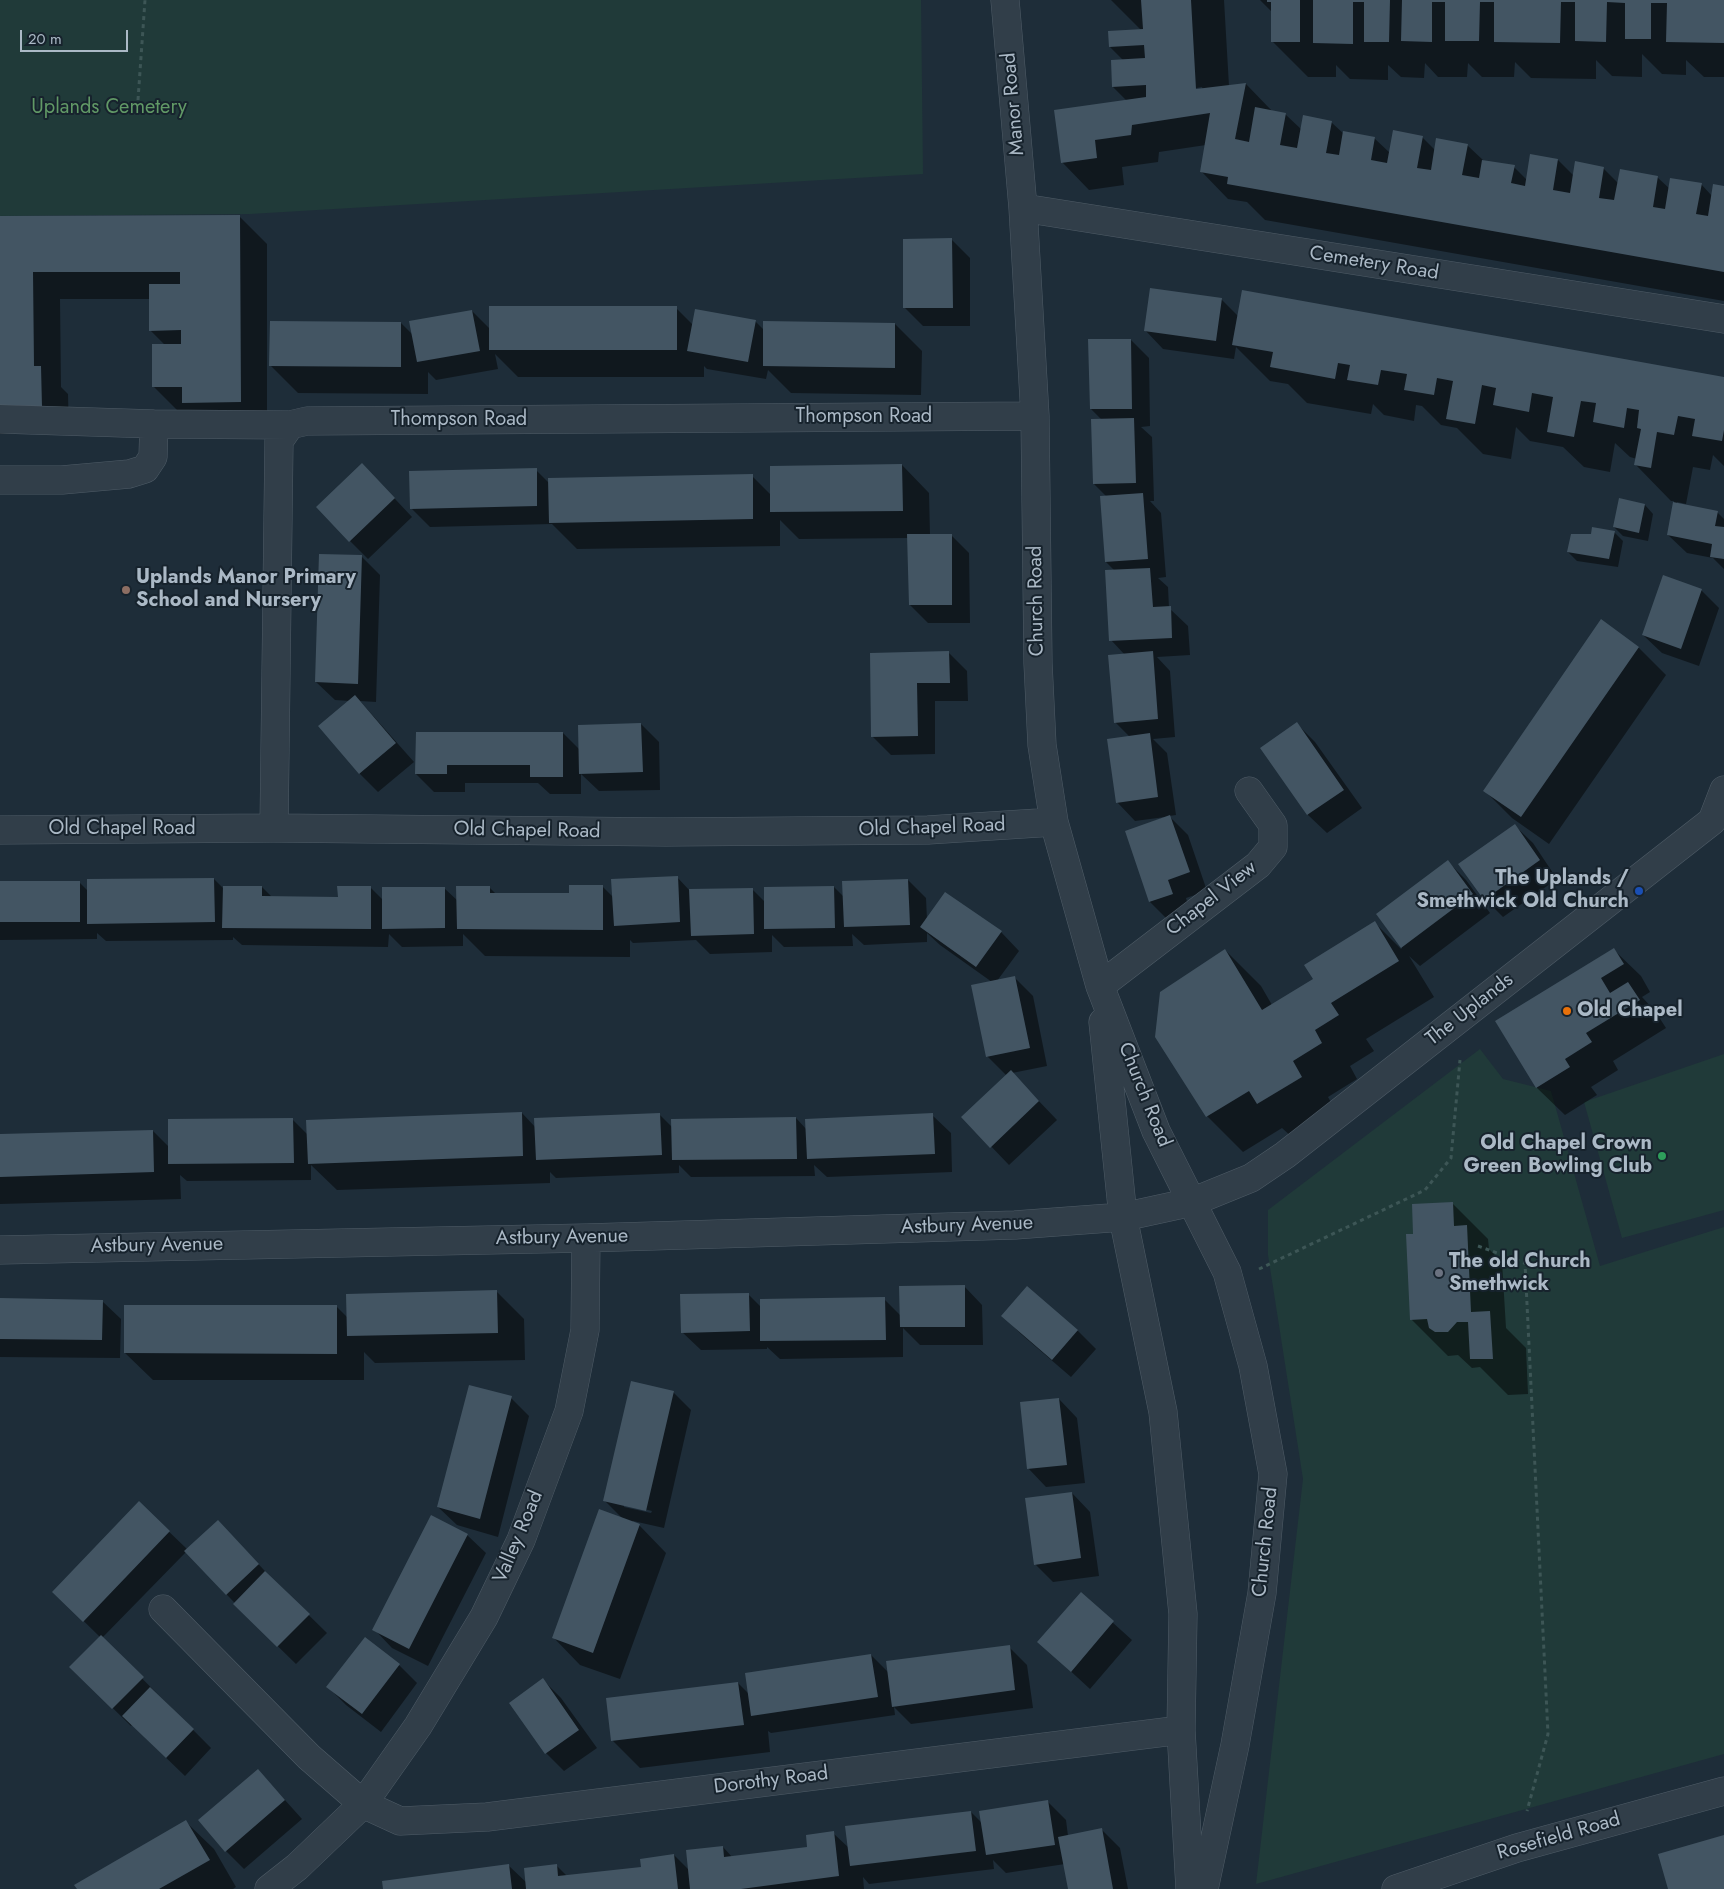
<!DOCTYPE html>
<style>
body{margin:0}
#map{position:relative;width:1724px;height:1889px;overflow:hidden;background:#1e2d39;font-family:Jost,sans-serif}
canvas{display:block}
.scale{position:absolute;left:20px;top:30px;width:108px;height:22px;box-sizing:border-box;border:2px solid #abb9c6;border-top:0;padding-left:6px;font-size:15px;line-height:18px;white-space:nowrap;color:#abb9c6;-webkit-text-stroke:4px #17232d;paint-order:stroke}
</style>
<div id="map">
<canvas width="1724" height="1889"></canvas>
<div class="scale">20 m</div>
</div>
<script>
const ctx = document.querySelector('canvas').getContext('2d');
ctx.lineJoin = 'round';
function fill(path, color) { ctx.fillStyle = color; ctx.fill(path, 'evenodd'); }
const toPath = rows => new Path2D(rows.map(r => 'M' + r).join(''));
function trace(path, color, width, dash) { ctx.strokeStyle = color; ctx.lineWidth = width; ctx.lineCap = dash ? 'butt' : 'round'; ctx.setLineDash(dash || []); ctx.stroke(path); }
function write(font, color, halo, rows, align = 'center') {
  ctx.font = font + ' Jost,sans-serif'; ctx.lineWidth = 4; ctx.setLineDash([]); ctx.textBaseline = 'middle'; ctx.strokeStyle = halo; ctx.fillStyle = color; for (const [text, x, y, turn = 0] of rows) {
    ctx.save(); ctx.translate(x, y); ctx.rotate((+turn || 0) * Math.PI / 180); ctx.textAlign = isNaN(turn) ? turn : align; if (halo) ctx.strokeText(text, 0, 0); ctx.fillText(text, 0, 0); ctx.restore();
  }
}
fill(toPath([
 [0,0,921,0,923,174,250,214,0,216],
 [1480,1049,1503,1079,1551,1091,1600,1266,1724,1227,1724,1754,1256,1884,1303,1479,1268,1255,1268,1210],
 [1724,1054,1724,1210,1622,1238,1584,1102]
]), '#203a39');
fill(toPath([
 [1111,0,1224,0,1229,86,1246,84,1273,112,1285,114,1302,130,1331,122,1344,134,1374,138,1390,153,1422,137,1435,150,1467,145,1484,161,1514,167,1527,180,1558,160,1574,176,1603,168,1618,183,1657,177,1670,189,1701,184,1712,196,1724,187,1724,301,1265,220,1247,202,1228,199,1201,171,1206,145,1159,152,1158,162,1122,167,1124,185,1089,190,1062,162,1127,101,1113,87,1124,61,1110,47,1141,30],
 [1202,87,1203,90,1180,91],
 [1260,0,1724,0,1724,77,1704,77,1686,60,1686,75,1662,74,1642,54,1642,77,1612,76,1596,60,1596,79,1531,78,1515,62,1514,77,1482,77,1468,63,1467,77,1438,77,1425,63,1424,78,1401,77,1388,65,1388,80,1350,79,1336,65,1336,77,1308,77,1272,41,1273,13],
 [239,216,267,244,267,429,181,414,154,387,165,345,150,330,150,299,60,299,61,387,68,394,69,434,0,434,0,218],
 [952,240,970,258,970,326,923,326,905,308],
 [1151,289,1222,300,1239,317,1724,379,1724,466,1713,455,1710,470,1693,467,1686,504,1677,502,1677,504,1717,512,1724,519,1724,569,1713,558,1687,553,1668,535,1674,501,1671,501,1636,465,1637,459,1630,457,1615,443,1610,472,1584,467,1563,447,1530,441,1516,427,1511,459,1483,454,1457,428,1441,425,1422,406,1416,405,1414,421,1384,415,1373,404,1371,414,1307,403,1288,384,1270,381,1236,347,1234,359,1163,349,1145,330],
 [676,308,693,325,755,321,764,330,895,324,922,351,921,395,791,393,768,370,766,379,707,369,704,366,704,377,518,377,495,354,498,369,436,380,428,372,428,394,298,393,271,366,401,323,413,335,472,311,490,329],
 [1131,340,1149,358,1150,426,1141,427,1152,437,1154,501,1150,501,1161,513,1166,577,1158,578,1168,587,1169,608,1188,626,1190,655,1157,657,1170,671,1175,737,1153,739,1167,753,1176,815,1169,816,1188,835,1207,891,1186,898,1190,912,1168,920,1150,902,1126,832,1165,817,1135,821,1117,802,1130,737,1115,722,1125,655,1111,640,1115,571,1106,562,1107,497,1094,484,1102,420,1091,409],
 [902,465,929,493,930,535,951,535,969,553,970,623,928,623,910,605,909,538,799,539,780,520,780,546,577,549,552,524,430,527,411,508,536,470,549,483,752,476,771,495],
 [380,483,412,517,368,559,350,541],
 [1645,505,1653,514,1648,541,1623,536,1614,527],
 [1614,532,1623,541,1618,567,1577,561,1568,552,1592,535],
 [361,556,380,575,376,702,360,701,414,762,378,792,360,774,320,726,350,701,335,700,316,682],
 [1701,590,1719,608,1699,666,1662,653,1643,635],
 [1601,621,1639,648,1666,675,1549,844,1512,818,1484,790],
 [949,653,967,671,968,701,935,701,935,754,891,755,873,737,871,654],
 [641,724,659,742,660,790,599,791,581,774,581,794,550,794,538,783,465,783,465,792,434,792,416,774,563,733,580,750],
 [1297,724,1315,742,1362,808,1327,833,1308,815,1262,748],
 [1514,825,1533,843,1557,879,1503,917,1485,899],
 [1448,862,1466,880,1490,913,1420,966,1409,956,1434,997,1366,1039,1374,1051,1350,1066,1357,1079,1328,1097,1337,1113,1294,1139,1282,1128,1243,1152,1207,1116,1225,950,1261,986,1272,1005,1315,980,1375,923,1401,949,1402,948,1377,915],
 [677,877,690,891,752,889,765,902,834,887,844,897,908,880,926,898,927,920,1001,932,1019,951,997,981,1015,978,1033,996,1047,1066,1012,1073,1057,1120,1009,1165,963,1117,1007,1076,987,1056,992,982,940,945,927,933,927,942,864,945,852,934,853,946,784,947,772,935,772,952,710,954,696,940,633,943,630,940,630,957,485,956,463,934,463,946,402,947,389,934,388,947,242,945,233,937,233,940,106,941,97,933,97,939,0,940,0,883,79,882,88,891,214,879,224,889,262,887,272,897,339,898,370,887,383,900,444,888,458,901,489,887,496,894,570,894,602,886,613,897],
 [1613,949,1641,976,1650,992,1642,997,1655,1011,1666,1028,1613,1061,1618,1070,1591,1087,1597,1095,1565,1115,1537,1088,1496,1022],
 [522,1113,536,1128,659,1114,672,1127,796,1118,807,1130,932,1115,951,1133,952,1172,827,1177,814,1165,815,1176,691,1177,679,1165,679,1173,556,1178,550,1172,550,1183,337,1190,311,1165,311,1180,187,1181,180,1175,181,1199,0,1204,0,1135,153,1131,169,1147,293,1120,308,1135],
 [1452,1203,1488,1239,1489,1249,1502,1262,1506,1328,1526,1348,1528,1394,1508,1395,1480,1367,1472,1368,1458,1355,1448,1356,1412,1320,1414,1235],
 [964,1286,982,1305,983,1345,920,1345,903,1328,903,1357,780,1359,767,1347,767,1349,701,1350,682,1332,748,1294,761,1307,884,1299,901,1316],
 [1027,1287,1078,1331,1096,1349,1071,1377,1021,1334,1003,1316],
 [497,1292,524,1319,525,1360,375,1363,364,1352,364,1380,153,1380,125,1353,337,1307,348,1318],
 [0,1300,102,1301,121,1319,120,1358,0,1357],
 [673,1392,691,1410,664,1528,633,1521,632,1523,639,1525,666,1553,620,1679,580,1665,553,1637,624,1520,604,1500],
 [624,1504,652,1511,651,1513,624,1507],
 [511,1398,529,1416,498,1537,457,1525,438,1507],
 [1059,1399,1077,1418,1085,1483,1046,1487,1028,1468],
 [1072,1493,1090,1512,1099,1576,1053,1582,1035,1564],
 [139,1503,187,1549,236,1540,277,1584,327,1633,296,1664,253,1622,186,1552,102,1638,211,1748,185,1776,132,1725,131,1726,71,1667,100,1637,54,1592],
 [432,1517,467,1535,486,1553,428,1666,392,1648,374,1629],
 [1081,1594,1132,1640,1090,1689,1039,1642],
 [1009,1647,1027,1665,1033,1708,911,1724,894,1707,895,1715,771,1733,768,1731,770,1752,640,1768,612,1740,738,1683,749,1694,871,1655,889,1673],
 [399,1665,417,1683,381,1732,346,1705,328,1687],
 [543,1680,561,1698,597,1748,564,1771,546,1753],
 [258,1770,302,1819,244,1869,226,1851],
 [1048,1802,1066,1820,1068,1836,1102,1830,1120,1848,1128,1889,1069,1889,1065,1864,1006,1873,993,1860,994,1869,869,1884,863,1877,864,1889,385,1889,508,1865,527,1883,557,1866,568,1877,643,1869,674,1855,689,1870,723,1847,733,1858,808,1848,833,1833,849,1848,971,1812,983,1824],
 [186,1822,214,1849,236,1887,233,1889,78,1889]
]), '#0007');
fill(toPath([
 [1141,0,1191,0,1196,89,1246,83,1235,139,1249,142,1255,107,1286,113,1280,145,1297,148,1303,115,1332,121,1326,153,1339,155,1343,131,1375,137,1371,160,1387,163,1393,130,1423,136,1417,168,1431,170,1436,138,1468,144,1462,175,1479,178,1482,160,1515,165,1511,183,1525,186,1530,154,1558,159,1553,190,1570,193,1575,161,1604,167,1599,198,1614,200,1620,169,1658,176,1653,207,1665,209,1670,178,1702,183,1696,214,1708,216,1713,184,1724,186,1724,272,1227,184,1228,177,1200,172,1210,113,1132,125,1131,135,1095,140,1097,158,1061,163,1054,110,1146,97,1146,85,1112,87,1111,60,1145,58,1144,45,1109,47,1108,31,1143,29],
 [1267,0,1300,0,1300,42,1271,42,1271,2,1267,2],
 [1313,0,1390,0,1389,42,1364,42,1364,2,1353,2,1353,44,1313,43],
 [1402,0,1724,0,1724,43,1666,42,1667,3,1651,3,1651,39,1625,39,1625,3,1607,2,1606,42,1575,41,1575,2,1561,2,1560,43,1494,42,1494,2,1480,2,1479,41,1445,41,1445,2,1432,2,1432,42,1401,41],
 [240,215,241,402,182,403,182,387,152,387,152,344,181,344,181,330,149,331,149,284,180,284,180,272,33,272,34,366,41,366,42,407,0,407,0,216],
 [952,238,953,308,903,308,903,239],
 [1150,288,1222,298,1216,341,1144,331],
 [1242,290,1724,377,1724,430,1722,441,1692,436,1695,419,1678,416,1674,435,1657,432,1651,468,1634,465,1641,429,1637,428,1639,410,1627,408,1624,428,1593,422,1596,403,1581,401,1574,437,1547,432,1553,397,1532,393,1529,412,1493,405,1496,388,1482,385,1475,424,1446,419,1453,381,1437,378,1434,395,1404,390,1407,374,1381,370,1378,385,1347,380,1350,365,1338,363,1335,379,1270,367,1273,352,1232,345],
 [489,306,677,306,677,350,489,350],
 [695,309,756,320,748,362,687,351],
 [472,310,480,351,417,362,409,321],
 [270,321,401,322,401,367,269,366],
 [763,321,895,323,895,368,763,366],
 [1088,339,1131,339,1132,409,1090,409],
 [1134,418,1136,483,1093,484,1091,419],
 [362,463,395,498,349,542,316,507],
 [902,464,903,511,770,512,770,466],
 [537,468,537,506,410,509,409,471],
 [753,474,753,519,549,523,548,478],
 [1143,493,1148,559,1105,562,1100,496],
 [1619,498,1645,504,1639,533,1613,527],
 [1673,502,1718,511,1715,526,1724,527,1724,559,1710,557,1712,544,1667,535],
 [1592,527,1615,531,1609,559,1567,552,1571,534,1591,534],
 [907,534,952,534,952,605,909,605],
 [319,554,362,555,358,684,315,682],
 [1150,568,1153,607,1171,606,1172,638,1109,641,1105,570],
 [1663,575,1702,589,1681,649,1642,635],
 [1601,619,1639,647,1521,817,1483,791],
 [949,651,950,683,917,683,918,736,871,737,870,653],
 [1153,651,1158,719,1114,723,1108,655],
 [355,695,396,743,359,774,318,726],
 [1297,722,1344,790,1307,815,1260,748],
 [641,723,643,772,579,774,578,725],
 [416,732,563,732,563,777,530,777,530,765,447,765,447,774,415,774],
 [1150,733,1158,797,1116,803,1107,739],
 [1170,815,1190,872,1168,880,1173,894,1149,902,1125,831],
 [1515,824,1540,860,1484,900,1458,864],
 [1448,860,1473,894,1401,948,1376,914],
 [678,876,680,922,614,926,611,879],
 [214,878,215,922,87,924,87,879],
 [908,879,910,925,844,927,842,881],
 [0,881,80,881,80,922,0,922],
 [569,885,603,885,603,930,457,929,456,886,490,886,490,893,569,893],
 [223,886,262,886,262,896,338,897,337,886,371,886,371,929,222,928],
 [834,886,835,928,764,929,764,887],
 [382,887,445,887,445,928,382,929],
 [753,888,754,934,691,936,689,889],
 [945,892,1002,931,976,967,920,927],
 [1375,921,1399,961,1331,1003,1339,1015,1315,1030,1322,1043,1293,1061,1302,1077,1257,1104,1249,1091,1206,1117,1155,1037,1160,992,1225,949,1262,1010,1313,979,1304,965],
 [1614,948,1624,964,1601,978,1610,993,1628,982,1640,1000,1586,1033,1592,1042,1565,1059,1570,1067,1536,1088,1495,1021],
 [1015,976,1030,1048,986,1057,971,985],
 [1011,1070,1039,1101,990,1148,961,1117],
 [522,1112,523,1156,308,1164,306,1120],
 [660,1113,662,1155,536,1160,534,1118],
 [933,1113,935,1154,807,1159,805,1119],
 [796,1117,797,1159,672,1160,671,1119],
 [293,1118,294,1163,168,1164,168,1119],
 [153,1130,154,1172,0,1177,0,1134],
 [1453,1202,1454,1226,1467,1225,1471,1312,1490,1311,1493,1359,1470,1359,1468,1322,1457,1322,1448,1332,1435,1332,1429,1328,1427,1319,1410,1320,1406,1234,1413,1234,1412,1204],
 [965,1285,965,1327,900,1327,899,1286],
 [1027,1286,1078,1330,1052,1360,1001,1316],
 [497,1290,498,1333,347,1336,346,1294],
 [749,1293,750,1331,681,1333,680,1294],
 [885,1297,886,1340,760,1341,760,1299],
 [0,1298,103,1300,102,1340,0,1339],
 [124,1305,337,1305,337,1354,124,1353],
 [631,1381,674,1391,646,1511,603,1501],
 [469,1385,512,1396,480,1519,437,1507],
 [1059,1398,1067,1465,1027,1469,1020,1402],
 [1072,1492,1081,1558,1034,1565,1025,1498],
 [139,1501,170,1531,83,1622,52,1592],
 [599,1509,640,1524,593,1653,552,1638],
 [431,1515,468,1534,409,1649,372,1630],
 [218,1520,259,1564,226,1595,184,1551],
 [265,1571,310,1614,277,1647,233,1604],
 [1081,1592,1114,1621,1071,1672,1037,1642],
 [101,1635,144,1677,112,1709,69,1667],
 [365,1637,400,1664,362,1714,326,1687],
 [1010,1645,1015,1690,892,1707,886,1661],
 [871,1654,878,1697,751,1716,745,1673],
 [543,1678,579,1730,545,1754,509,1703],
 [738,1682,744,1725,611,1741,606,1698],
 [150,1687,194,1729,166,1758,122,1716],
 [258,1769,285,1800,225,1852,198,1820],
 [1048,1800,1055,1845,986,1855,979,1811],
 [971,1811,976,1851,850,1866,845,1826],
 [186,1820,210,1860,159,1889,77,1889,74,1885],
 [1102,1828,1113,1889,1068,1889,1058,1837],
 [834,1831,839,1876,741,1889,690,1889,686,1850,723,1846,724,1857,807,1847,806,1835],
 [1724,1835,1724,1889,1668,1889,1658,1854],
 [674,1854,678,1889,526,1889,524,1868,557,1864,558,1876,641,1867,640,1859],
 [509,1864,512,1889,383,1889,382,1881]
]), '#435563');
const minor = toPath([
 [1005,0,1023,208,1035,416,1038,663,1042,745,1054,822,1100,986,1156,1131,1227,1272,1253,1366,1273,1474,1262,1593,1235,1745,1204,1889],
 [1023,208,1724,319],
 [0,419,154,424,290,425],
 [0,480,62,480,129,474,145,469,153,457,154,424],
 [274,828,279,441,290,425,307,421,1035,416],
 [0,830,274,828,666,832,928,830,1054,822],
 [1100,986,1258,865,1273,847,1273,825,1249,791],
 [1103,1022,1123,1217,1163,1412,1183,1614,1181,1730,1190,1889],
 [0,1250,586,1238,1015,1225,1123,1217,1192,1202,1251,1178,1285,1155,1712,821,1724,790],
 [163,1609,309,1757,363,1804,400,1821,487,1817,1181,1730],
 [269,1889,297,1867,363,1804,418,1726,484,1617,521,1540,569,1411,585,1330,586,1238],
 [1396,1889,1517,1848,1724,1791]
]);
trace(minor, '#4f5c67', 29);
trace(toPath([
 [138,100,145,0],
 [1478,1246,1525,1263,1548,1734,1527,1811],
 [1259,1269,1425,1190,1451,1158,1460,1060]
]), '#3d5656', 3, [4, 4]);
trace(minor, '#313e49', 28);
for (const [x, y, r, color] of [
 [126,590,5,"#8d6e63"],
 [1639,891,5,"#1a4fb4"],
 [1567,1011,5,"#e8710a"],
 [1662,1156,5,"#2e9e5b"],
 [1439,1273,5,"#6b7280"]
]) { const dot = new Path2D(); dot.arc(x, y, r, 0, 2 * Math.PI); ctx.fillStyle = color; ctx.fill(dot); trace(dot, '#17232d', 2); }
write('20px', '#abb9c6', '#17232d', [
 ["Manor Road",1014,104,-95],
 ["Cemetery Road",1374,264,9],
 ["Thompson Road",864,417],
 ["Thompson Road",459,420],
 ["Church Road",1037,601,-91],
 ["Old Chapel Road",932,828,-2],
 ["Old Chapel Road",122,829],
 ["Old Chapel Road",527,831,1],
 ["Chapel View",1212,899,-38],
 ["The Uplands",1470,1010,-38],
 ["Church Road",1144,1095,68],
 ["Astbury Avenue",967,1226,-2],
 ["Astbury Avenue",562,1238,-1],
 ["Astbury Avenue",157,1246,-1],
 ["Valley Road",519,1537,-67],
 ["Church Road",1266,1542,-84],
 ["Dorothy Road",771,1781,-7],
 ["Rosefield Road",1559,1837,-16]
]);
write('20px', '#619966', '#17232d', [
 ["Uplands Cemetery",109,108]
]);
write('bold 20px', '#abb9c6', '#17232d', [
 ["Uplands Manor Primary",136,578],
 ["School and Nursery",136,601],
 ["The Uplands /",1629,879,"right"],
 ["Smethwick Old Church",1629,902,"right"],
 ["Old Chapel",1577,1011],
 ["Old Chapel Crown",1652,1144,"right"],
 ["Green Bowling Club",1652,1167,"right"],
 ["The old Church",1449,1262],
 ["Smethwick",1449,1285]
], 'left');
</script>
